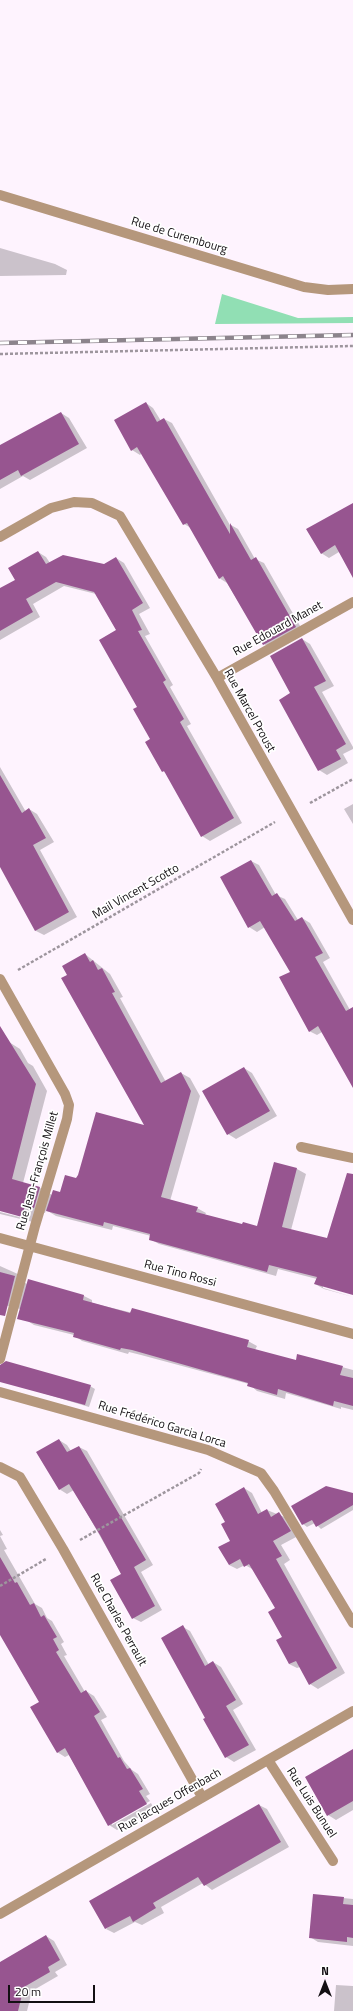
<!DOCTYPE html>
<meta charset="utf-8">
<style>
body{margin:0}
#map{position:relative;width:353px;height:2011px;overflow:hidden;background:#fef3fe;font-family:"Titillium Web",sans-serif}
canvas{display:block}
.north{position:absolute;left:305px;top:1963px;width:40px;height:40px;-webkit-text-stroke:3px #fff;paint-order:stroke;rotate:0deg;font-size:11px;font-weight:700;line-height:16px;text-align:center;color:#130f13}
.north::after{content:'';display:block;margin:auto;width:14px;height:18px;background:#130f13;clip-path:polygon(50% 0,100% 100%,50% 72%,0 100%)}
.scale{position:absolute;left:8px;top:1985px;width:87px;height:18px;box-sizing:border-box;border:2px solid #130f13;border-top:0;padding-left:5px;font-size:12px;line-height:14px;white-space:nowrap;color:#130f13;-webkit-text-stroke:3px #fff;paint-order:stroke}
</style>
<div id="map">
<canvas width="353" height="2011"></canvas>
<div class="north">N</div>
<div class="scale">20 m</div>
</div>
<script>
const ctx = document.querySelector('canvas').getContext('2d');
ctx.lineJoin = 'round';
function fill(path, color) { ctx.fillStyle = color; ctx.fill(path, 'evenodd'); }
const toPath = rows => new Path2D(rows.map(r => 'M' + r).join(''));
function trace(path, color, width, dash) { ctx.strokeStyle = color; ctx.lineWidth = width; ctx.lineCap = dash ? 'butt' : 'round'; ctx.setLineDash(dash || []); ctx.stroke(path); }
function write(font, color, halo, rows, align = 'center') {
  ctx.font = font + ' "Titillium Web",sans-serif'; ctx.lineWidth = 3.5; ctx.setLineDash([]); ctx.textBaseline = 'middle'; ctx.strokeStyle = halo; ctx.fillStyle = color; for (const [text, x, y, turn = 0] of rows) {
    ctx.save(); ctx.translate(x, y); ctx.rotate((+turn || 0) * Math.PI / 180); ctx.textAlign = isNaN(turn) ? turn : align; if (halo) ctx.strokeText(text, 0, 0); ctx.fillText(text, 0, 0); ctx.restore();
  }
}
fill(toPath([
 [222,294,298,318,353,317,353,323,215,324]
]), '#91dfb4');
fill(toPath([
 [0,248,55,264,67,270,66,275,0,276],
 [146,403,153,408,161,421,164,419,172,423,231,527,231,525,238,529,255,559,264,563,303,631,272,649,264,644,227,583,219,578,191,528,184,524,142,453,140,455,132,450],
 [61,413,69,418,87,448,30,480,23,476,0,489,0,447],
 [353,504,353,555,339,552,329,558,321,553],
 [38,552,46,557,50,563,104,565,116,558,124,563,150,608,139,614,150,634,145,636,173,685,170,687,191,724,187,726,242,823,210,841,202,836,167,774,163,771,138,707,117,631,96,594,64,586,33,604,40,617,0,640,0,589,16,580],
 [302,639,310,644,334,686,322,692,353,747,353,749,343,754,348,763,327,775,319,770,291,694],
 [0,767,26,812,29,809,37,814,54,842,40,850,77,917,44,935,36,931,4,873,0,846],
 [353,804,353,824,344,809],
 [251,861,259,865,276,895,285,899,298,920,302,918,310,923,330,958,323,962,350,1010,353,1008,353,1084,322,1032,317,1035,309,1031,291,972,265,927,257,932,249,927],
 [85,954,110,974,123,997,120,998,166,1082,181,1073,190,1078,200,1096,170,1201,197,1208,206,1213,205,1215,243,1225,258,1227,275,1163,297,1169,306,1174,291,1230,328,1240,353,1184,353,1294,323,1286,323,1288,353,1297,324,1289,315,1284,317,1279,278,1269,276,1276,159,1244,150,1239,151,1236,113,1226,112,1230,56,1216,46,1210,45,1213,36,1211,33,1222,0,1214,0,1212,27,1219,27,1217,0,1210,0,1048,9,1042,20,1049,28,1063,33,1066,47,1091,23,1183,40,1188,52,1195,61,1193,76,1179,146,1127,69,975],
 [244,1068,252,1073,277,1116,236,1139,228,1134],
 [0,1266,20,1275,19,1279,27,1284,28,1281,84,1296,92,1300,92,1303,248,1341,257,1346,255,1350,297,1361,298,1355,353,1370,353,1410,341,1407,341,1409,286,1393,285,1399,257,1391,249,1384,141,1355,129,1352,128,1354,82,1341,74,1335,34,1325,26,1320,20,1309,0,1304],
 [90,1386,95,1389,89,1407,26,1388],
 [59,1440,67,1445,71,1451,79,1447,87,1451,153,1565,141,1572,162,1610,141,1622,133,1618,122,1575,74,1490,67,1494,59,1489],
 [244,1488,252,1493,262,1513,267,1510,287,1518,298,1536,281,1545,290,1560,284,1564,345,1673,318,1689,310,1684,300,1667,297,1668,289,1664,276,1608,254,1570,245,1565,237,1569,229,1565,231,1541,226,1522],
 [353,1494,353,1510,321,1529,315,1523,307,1527,303,1524],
 [0,1530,3,1535,0,1536],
 [0,1536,7,1549,4,1550,35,1604,42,1608,47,1618,52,1621,64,1642,61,1644,67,1655,64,1656,85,1692,86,1691,94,1696,107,1717,101,1720,124,1761,132,1770,138,1774,150,1794,146,1796,150,1801,112,1823,112,1825,151,1803,154,1809,117,1830,109,1825,69,1755,65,1757,57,1752,41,1702,0,1633],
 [183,1627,190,1631,209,1665,213,1662,221,1667,243,1704,233,1710,256,1750,234,1762,226,1757,204,1719,206,1718],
 [353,1751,353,1810,336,1820,328,1815],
 [259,1805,267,1809,289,1847,212,1890,203,1883,161,1907,164,1913,142,1925,135,1922,114,1933,106,1929],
 [314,1895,353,1899,353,1946,318,1942,310,1937],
 [46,1936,54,1941,67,1965,55,1972,58,1976,32,1991,27,2011,0,2011,0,1963],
 [336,1985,353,1986,353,2011,334,2011]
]), '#0003');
fill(toPath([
 [146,402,157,422,164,418,230,534,230,523,251,560,256,557,296,627,263,645,223,576,219,579,187,523,183,525,137,447,131,451,114,420],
 [61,412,79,444,21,476,18,470,0,480,0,445],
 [353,503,353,578,335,545,321,554,306,529],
 [38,551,46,564,63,555,104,564,116,557,143,603,132,610,142,630,138,631,166,680,163,682,184,719,180,722,234,818,201,837,164,771,162,772,145,742,150,739,133,709,137,707,99,640,116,630,94,592,56,582,26,599,33,612,0,631,0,588,15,580,8,568],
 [302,638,326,681,314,687,346,744,336,750,341,759,318,771,279,700,290,693,270,656],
 [0,775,22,813,29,808,46,838,33,845,69,912,35,931,0,867],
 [251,860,272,896,277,893,295,921,302,917,323,953,315,957,346,1011,353,1007,353,1088,318,1026,309,1032,279,977,290,972,260,921,248,928,220,877],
 [85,953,90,962,93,960,98,970,102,968,115,992,112,993,161,1083,181,1072,191,1091,161,1197,198,1207,196,1212,242,1224,243,1222,257,1226,274,1162,297,1168,282,1227,327,1238,347,1173,353,1174,353,1295,314,1284,317,1277,269,1265,267,1272,149,1240,150,1234,104,1222,103,1226,46,1211,53,1190,60,1192,65,1175,76,1178,78,1175,96,1112,144,1125,61,978,67,975,62,966],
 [0,1026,36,1084,12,1179,40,1187,34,1208,25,1206,22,1217,0,1211],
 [244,1067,270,1111,227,1135,202,1091],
 [0,1272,15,1276,5,1316,0,1315],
 [28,1279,84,1295,83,1300,130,1313,132,1308,249,1340,247,1347,296,1360,297,1354,343,1366,340,1375,353,1378,353,1406,334,1401,333,1406,278,1389,277,1395,247,1386,248,1383,132,1350,121,1348,120,1350,73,1337,74,1333,17,1319],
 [6,1361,91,1385,85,1405,0,1382,0,1365],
 [59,1439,67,1452,79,1446,146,1560,134,1567,155,1606,132,1619,110,1580,121,1574,100,1535,69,1484,59,1490,36,1452],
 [326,1486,353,1493,353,1505,316,1527,312,1520,302,1525,291,1506],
 [244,1487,258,1514,267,1509,271,1517,279,1512,291,1531,273,1541,282,1556,276,1559,337,1668,309,1685,296,1661,289,1664,276,1640,282,1637,268,1612,275,1608,249,1564,244,1567,240,1559,229,1565,218,1547,230,1541,221,1524,225,1522,215,1504],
 [0,1557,15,1583,17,1582,30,1605,34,1603,41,1617,44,1615,57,1637,53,1639,59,1650,56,1652,81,1693,86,1690,100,1712,94,1716,118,1758,120,1757,127,1769,130,1768,143,1789,139,1791,147,1804,108,1826,65,1748,57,1753,30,1707,39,1702,0,1635],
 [183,1625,205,1666,213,1661,236,1700,226,1706,249,1745,225,1758,203,1719,205,1718,161,1638],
 [353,1749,353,1801,327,1816,305,1777],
 [259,1804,281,1842,204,1886,198,1877,153,1903,156,1908,133,1922,130,1916,105,1929,89,1901],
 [313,1894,344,1897,343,1904,353,1905,353,1938,347,1937,347,1942,309,1938],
 [46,1935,60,1960,48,1967,50,1972,24,1987,18,2011,0,2011,0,1962]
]), '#975590');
trace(toPath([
 [0,354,353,346],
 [310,803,353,779],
 [18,970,275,822],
 [80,1540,199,1473,201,1469],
 [0,1586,46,1559]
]), '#9d959d', 2.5, [3, 2]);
trace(toPath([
 [301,1147,353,1158]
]), '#b5977c', 10);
trace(toPath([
 [0,195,304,287,328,290,353,289],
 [0,537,51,508,74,502,92,503,120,516,217,678,353,920],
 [217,678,353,602],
 [0,979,65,1094,69,1105,67,1119,35,1226,0,1359],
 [0,1238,353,1334],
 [0,1392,208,1450,261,1473,274,1491,353,1623],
 [0,1467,20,1477,63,1549,202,1797],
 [268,1760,333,1861],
 [0,1914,353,1711]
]), '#b5977c', 10);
const rail = toPath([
 [0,343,353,335]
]);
trace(rail, '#8c848c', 4.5);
trace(rail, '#fff', 3, [9]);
write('12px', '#130f13', '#fff', [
 ["Rue de Curembourg",179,236,17],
 ["Rue Edouard Manet",278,629,-29],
 ["Rue Marcel Proust",249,711,61],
 ["Mail Vincent Scotto",136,892,-30],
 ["Rue Jean-François Millet",38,1171,-74],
 ["Rue Tino Rossi",180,1274,15],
 ["Rue Frédérico Garcia Lorca",162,1425,17],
 ["Rue Charles Perrault",118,1620,61],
 ["Rue Jacques Offenbach",170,1801,-30],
 ["Rue Luis Bunuel",311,1803,57]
]);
</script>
